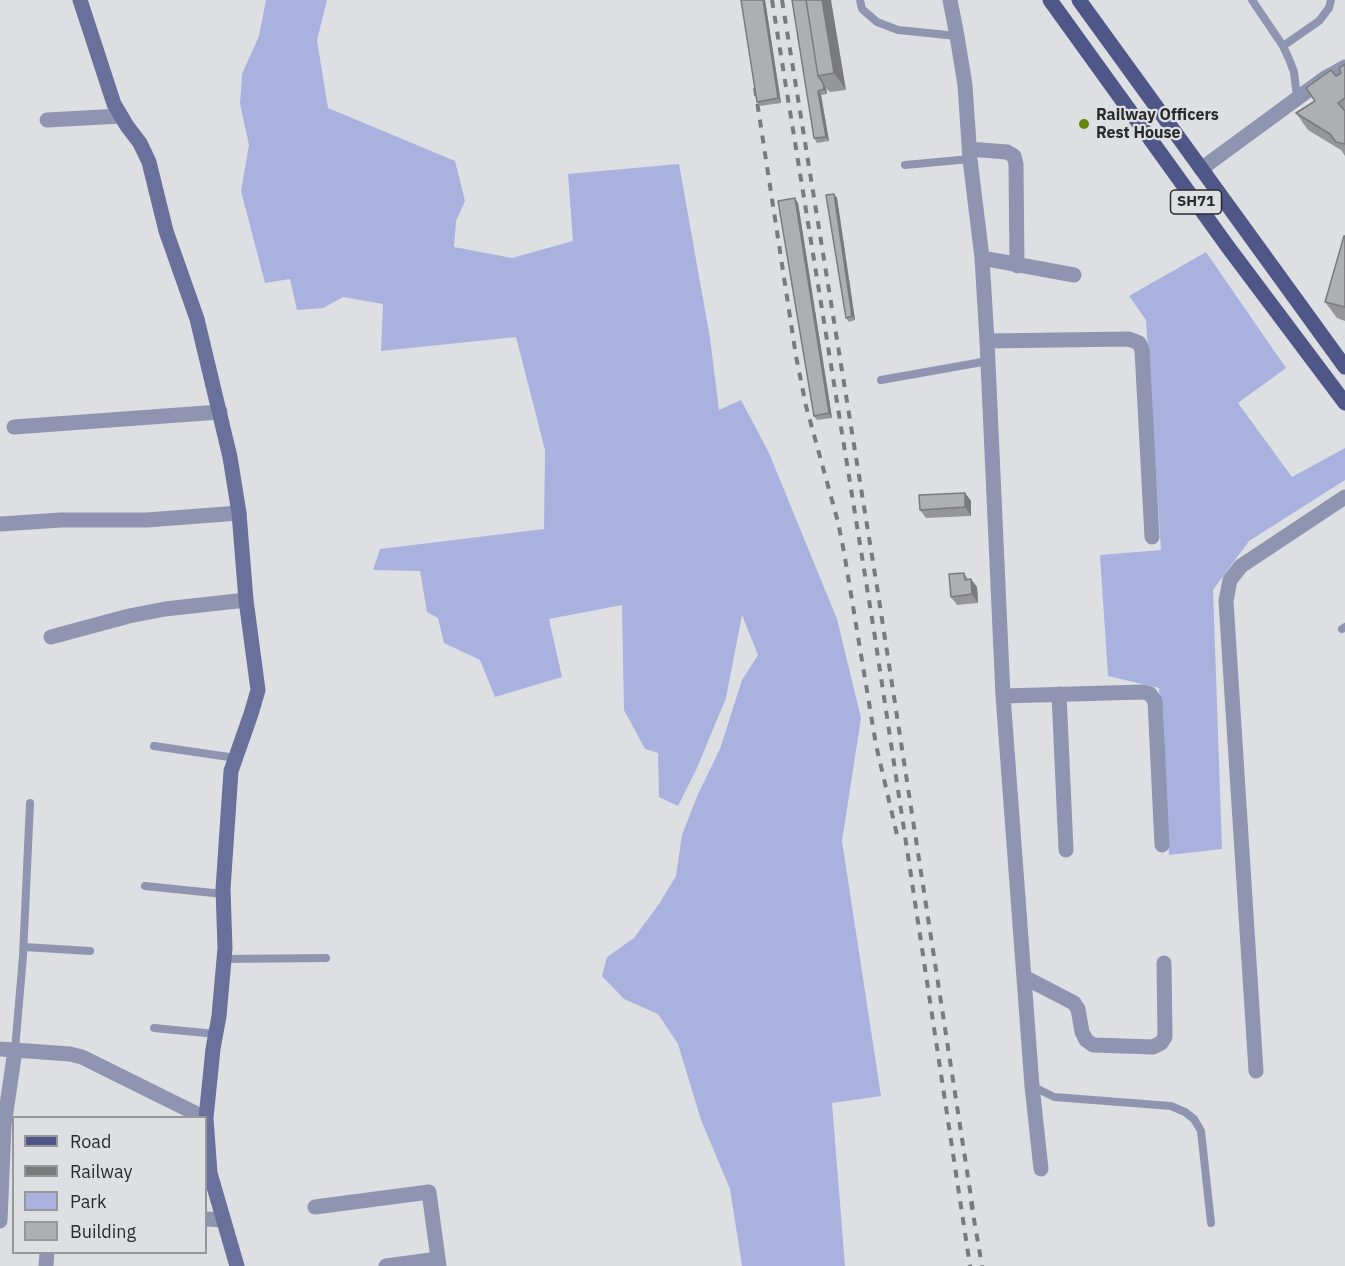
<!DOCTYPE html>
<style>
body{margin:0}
#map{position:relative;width:1345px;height:1266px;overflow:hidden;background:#dddfe3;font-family:"IBM Plex Sans",sans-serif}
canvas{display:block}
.legend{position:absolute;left:12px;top:1116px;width:195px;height:138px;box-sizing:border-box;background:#dddfe3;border:2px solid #95979a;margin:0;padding:8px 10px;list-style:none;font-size:18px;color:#2a2b2c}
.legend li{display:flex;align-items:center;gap:12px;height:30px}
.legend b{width:30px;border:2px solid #95979a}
</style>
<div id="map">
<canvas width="1345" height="1266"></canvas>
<ul class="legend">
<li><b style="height:8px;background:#4f5788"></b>Road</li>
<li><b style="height:8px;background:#787a7c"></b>Railway</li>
<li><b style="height:16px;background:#a9b2de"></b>Park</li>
<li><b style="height:16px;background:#aeafb3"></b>Building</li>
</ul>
</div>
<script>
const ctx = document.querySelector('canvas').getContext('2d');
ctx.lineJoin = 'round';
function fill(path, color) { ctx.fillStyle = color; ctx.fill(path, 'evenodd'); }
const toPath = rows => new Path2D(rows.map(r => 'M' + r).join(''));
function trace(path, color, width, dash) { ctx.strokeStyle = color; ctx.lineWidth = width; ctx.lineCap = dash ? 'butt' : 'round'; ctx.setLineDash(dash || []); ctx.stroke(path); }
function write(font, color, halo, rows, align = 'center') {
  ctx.font = font + ' "IBM Plex Sans",sans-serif'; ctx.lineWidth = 4.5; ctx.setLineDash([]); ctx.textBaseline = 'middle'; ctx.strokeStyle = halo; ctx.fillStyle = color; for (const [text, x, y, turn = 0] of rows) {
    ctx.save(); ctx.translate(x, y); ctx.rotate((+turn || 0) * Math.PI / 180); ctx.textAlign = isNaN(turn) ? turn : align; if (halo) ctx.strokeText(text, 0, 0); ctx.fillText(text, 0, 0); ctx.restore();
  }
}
fill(toPath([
 [266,0,327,0,317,40,328,108,455,161,465,201,456,221,454,247,512,258,573,241,568,174,679,164,710,338,719,410,741,400,769,453,837,619,861,718,842,841,881,1096,832,1103,845,1266,742,1266,730,1189,701,1120,678,1044,658,1014,624,999,602,976,607,957,634,938,659,904,676,876,682,835,698,794,720,749,742,680,758,655,742,615,726,698,697,768,678,806,659,797,658,753,645,749,624,710,622,605,549,619,562,677,495,697,480,660,444,643,438,618,427,612,420,571,373,570,380,549,544,529,545,450,516,337,381,351,383,304,343,297,323,308,297,310,290,279,265,283,241,191,249,145,240,104,242,74,259,36],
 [1206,252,1286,368,1238,403,1292,477,1345,448,1345,480,1249,541,1213,590,1222,849,1169,855,1159,688,1108,676,1100,555,1161,550,1146,320,1129,296]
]), '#a9b2de');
trace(toPath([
 [860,0,862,9,877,22,898,30,957,36],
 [1252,0,1283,46,1289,59,1294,72,1297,97],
 [1283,46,1319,21,1329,8,1331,0],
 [905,165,970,159],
 [881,380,988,361],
 [1342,629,1345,627],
 [154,746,236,758],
 [145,886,223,894],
 [24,947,90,951],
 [224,959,326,958],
 [154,1028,216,1034],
 [15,1050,23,956,30,803],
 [1032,1086,1054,1097,1171,1106,1185,1112,1194,1119,1201,1131,1211,1223]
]), '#8f95b1', 8);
trace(toPath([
 [950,0,957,36,965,85,970,159,982,258,987,341,1003,696,1032,1086,1041,1169],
 [47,120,121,116],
 [969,149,1007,152,1014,156,1016,164,1017,266],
 [1201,169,1325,78,1345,67],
 [982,258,1074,275],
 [987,341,1129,339,1139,343,1142,350,1152,537],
 [14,427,220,412],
 [0,524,61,520,147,520,239,513],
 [51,637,129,616,165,609,246,600],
 [1059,694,1066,850],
 [1003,696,1143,692,1150,694,1155,701,1162,845],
 [1024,977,1074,1003,1078,1009,1082,1032,1086,1040,1093,1045,1153,1047,1161,1043,1165,1037,1164,963],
 [0,1049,70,1054,82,1057,205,1118],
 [1256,1071,1226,601,1230,580,1241,566,1345,497],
 [315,1207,429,1192,439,1266],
 [206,1219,223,1220],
 [0,1221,4,1126,15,1050],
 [46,1266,47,1252],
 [386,1266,438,1259]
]), '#8f95b1', 15);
trace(toPath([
 [80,0,114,104,127,126,140,143,149,162,166,231,197,319,230,457,239,513,246,600,258,690,251,714,231,771,223,889,225,948,219,1016,213,1049,206,1118,210,1173,237,1266]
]), '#69719a', 15);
trace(toPath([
 [1050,0,1228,247,1345,403],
 [1079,0,1345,367]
]), '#4f5788', 15);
trace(toPath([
 [772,0,874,631,970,1266],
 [782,0,878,593,973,1210],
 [755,88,796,356,806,406,838,522,844,552,876,745,898,839],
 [971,1202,982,1266]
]), '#787a7c', 4, [8, 8]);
fill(toPath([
 [741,0,765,0,781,103,760,106,757,102],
 [792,0,846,90,830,92,826,88,827,94,821,95,829,141,817,143,814,138],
 [1345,64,1345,156,1341,150,1308,130,1296,113,1315,101,1306,88,1336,76,1341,73],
 [834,194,837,198,855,320,849,322,846,318],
 [798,203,832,418,817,420,814,416],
 [1345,236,1345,321,1337,318,1325,302],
 [965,493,971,501,971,516,926,518,920,510],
 [964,573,968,579,977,587,978,603,957,605,951,597]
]), '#96969a');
fill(toPath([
 [763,0,765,0,781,103,778,98],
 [822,0,831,0,846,90,834,73],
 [823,83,826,88,827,94,824,89],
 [818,91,821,95,829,141,826,137],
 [834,194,837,198,855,320,852,316],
 [795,198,798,203,832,418,829,413],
 [965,493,971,501,971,516,965,507],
 [971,579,977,587,978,603,972,594]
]), '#7a7a7d');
const building = toPath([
 [741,0,763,0,778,98,757,102,741,0],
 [792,0,806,0,818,76,823,83,824,89,818,91,826,137,814,138,792,0],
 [806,0,822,0,834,73,818,76,806,0],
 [1345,64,1345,98,1338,103,1345,111,1345,144,1336,142,1330,134,1296,113,1315,101,1306,88,1331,70,1336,76,1341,73,1339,68,1345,64],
 [834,194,852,316,846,318,826,195,834,194],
 [795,198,829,413,814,416,778,201,795,198],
 [1344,236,1345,236,1345,307,1325,302,1344,236],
 [965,493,965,507,920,510,919,495,965,493],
 [964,573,965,580,971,579,972,594,951,597,949,574,964,573]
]);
fill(building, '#aeafb3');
trace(building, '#7a7a7d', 1.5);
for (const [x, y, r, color] of [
 [1084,124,6,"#648708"]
]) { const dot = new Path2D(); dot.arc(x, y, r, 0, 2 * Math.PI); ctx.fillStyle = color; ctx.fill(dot); trace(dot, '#dddfe3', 2); }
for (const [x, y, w] of [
 [1196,202,51]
]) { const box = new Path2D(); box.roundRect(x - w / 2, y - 12, w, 24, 4.5); ctx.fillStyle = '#dddfe3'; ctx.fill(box); trace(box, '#2a2b2c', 1.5); }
write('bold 15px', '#2a2b2c', null, [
 ["SH71",1196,202]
]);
write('bold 16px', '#2a2b2c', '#dddfe3', [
 ["Railway Officers",1096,115],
 ["Rest House",1096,133]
], 'left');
</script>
